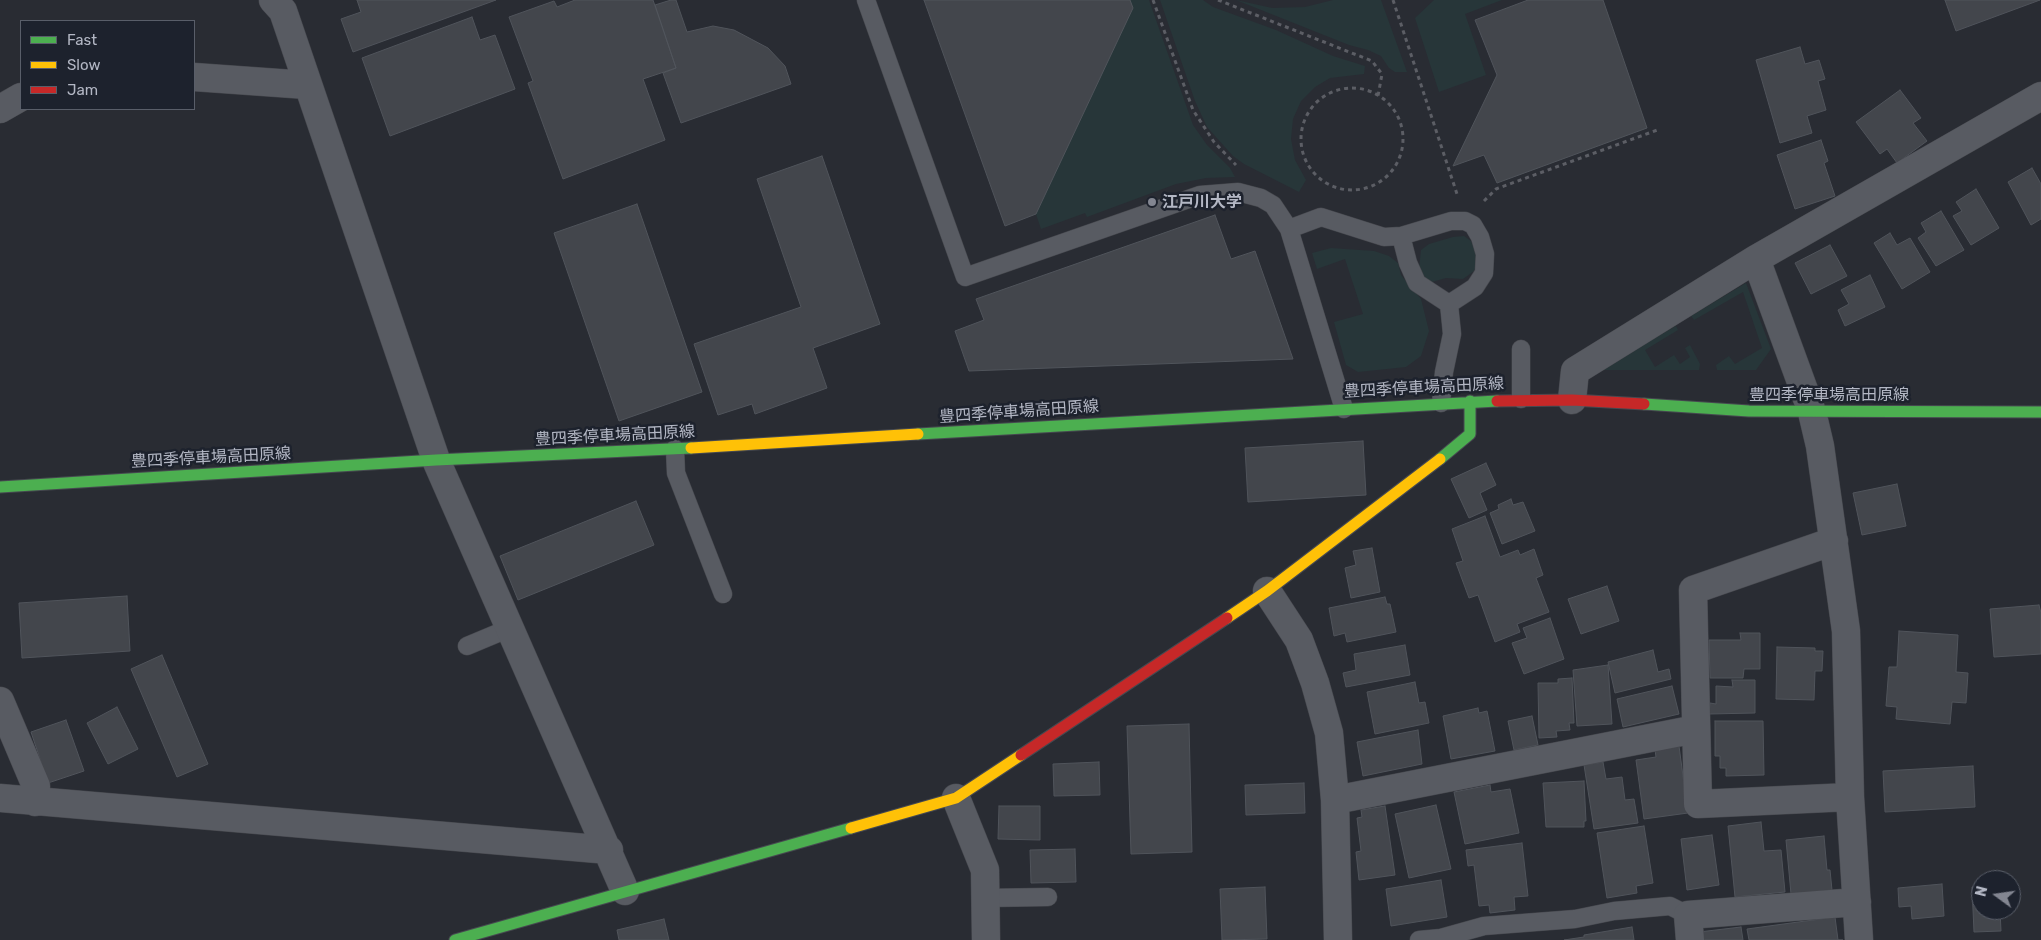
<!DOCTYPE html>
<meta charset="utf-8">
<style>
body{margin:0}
#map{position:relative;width:2041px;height:940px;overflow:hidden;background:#292c33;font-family:Rubik,sans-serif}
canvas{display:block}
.legend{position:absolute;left:20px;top:20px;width:175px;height:90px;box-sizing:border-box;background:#1d222d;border:1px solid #595e69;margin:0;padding:6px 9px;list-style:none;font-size:15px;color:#b3b7c4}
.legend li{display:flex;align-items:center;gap:10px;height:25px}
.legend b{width:25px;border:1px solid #595e69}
.north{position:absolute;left:1971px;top:870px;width:50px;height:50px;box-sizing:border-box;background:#1d222d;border:1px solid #595e69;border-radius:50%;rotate:284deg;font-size:14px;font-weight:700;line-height:20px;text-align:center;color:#b3b7c4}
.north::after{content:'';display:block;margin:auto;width:18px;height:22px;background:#838691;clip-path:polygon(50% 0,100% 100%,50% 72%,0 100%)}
</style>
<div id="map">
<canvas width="2041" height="940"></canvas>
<ul class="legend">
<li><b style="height:6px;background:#4caf50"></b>Fast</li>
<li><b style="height:6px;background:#ffc107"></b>Slow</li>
<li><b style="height:6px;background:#c62828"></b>Jam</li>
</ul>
<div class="north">N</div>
</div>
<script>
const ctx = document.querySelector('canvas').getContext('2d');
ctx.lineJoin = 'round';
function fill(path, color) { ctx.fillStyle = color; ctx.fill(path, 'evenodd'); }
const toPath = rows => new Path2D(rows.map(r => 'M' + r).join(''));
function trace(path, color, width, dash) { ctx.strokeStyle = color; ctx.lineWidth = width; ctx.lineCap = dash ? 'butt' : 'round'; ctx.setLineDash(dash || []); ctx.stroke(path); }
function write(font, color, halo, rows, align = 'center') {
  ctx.font = font + ' Rubik,"Noto Sans JP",sans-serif'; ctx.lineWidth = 5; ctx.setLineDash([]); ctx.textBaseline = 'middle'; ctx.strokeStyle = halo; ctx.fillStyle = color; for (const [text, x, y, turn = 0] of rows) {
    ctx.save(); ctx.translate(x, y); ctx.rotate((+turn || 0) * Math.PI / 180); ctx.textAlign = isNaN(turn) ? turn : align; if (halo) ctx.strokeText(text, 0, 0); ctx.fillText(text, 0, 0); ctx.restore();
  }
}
fill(toPath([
 [1130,0,1149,0,1193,125,1207,145,1230,168,1235,177,1206,178,1176,184,1087,217,1085,213,1041,229,1036,214],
 [1160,0,1203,0,1213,7,1276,30,1333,56,1365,66,1364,74,1330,78,1315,87,1301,101,1293,119,1291,139,1295,160,1306,180,1299,192,1244,164,1233,156,1207,127,1195,101],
 [1236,0,1272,8,1305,7,1333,0,1381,0,1407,72,1395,72,1389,68,1381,56,1368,50,1349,45],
 [1434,0,1502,0,1465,14,1486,75,1439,92,1415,18],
 [1464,236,1471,241,1476,252,1478,261,1474,271,1463,279,1446,278,1432,282,1425,279,1419,269,1421,250,1429,244,1453,237],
 [1331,248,1374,251,1389,256,1398,263,1401,275,1421,299,1429,331,1421,356,1406,367,1358,372,1346,365,1334,322,1363,314,1345,259,1317,269,1312,253],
 [1746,283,1771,349,1756,370,1717,370,1716,365,1729,356,1735,364,1762,348,1743,292,1694,320,1691,316],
 [1676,326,1678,330,1645,350,1655,367,1674,355,1680,364,1690,357,1685,348,1690,345,1700,364,1699,370,1599,370]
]), '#273639');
const building = toPath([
 [357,0,496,0,353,52,341,19,361,12,357,0],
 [575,0,653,0,676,68,643,79,665,140,563,179,528,83,533,81,509,17,554,1,557,7,575,0],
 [671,0,676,0,687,32,713,26,734,30,768,48,785,66,791,84,681,123,663,73,676,68,655,5,671,0],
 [924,0,1130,0,1133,8,1036,214,1005,226,924,0],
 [1528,0,1603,0,1647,128,1497,183,1484,155,1453,166,1497,75,1475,20,1528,0],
 [1945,0,2040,0,1956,31,1945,0],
 [472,17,480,40,495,35,515,89,390,136,362,58,472,17],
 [1800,47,1805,64,1819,60,1825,79,1818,81,1826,110,1807,116,1812,133,1780,143,1756,60,1800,47],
 [1900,90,1921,118,1913,123,1927,141,1897,163,1887,149,1880,154,1856,122,1900,90],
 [1821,140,1828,161,1824,163,1835,196,1795,209,1777,155,1821,140],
 [822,156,880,324,813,348,827,388,755,414,752,404,718,415,694,344,801,307,757,179,822,156],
 [2032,168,2041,184,2041,219,2031,225,2008,182,2032,168],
 [1976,189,1999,228,1971,245,1953,216,1962,211,1956,202,1976,189],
 [637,204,702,392,619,421,554,233,637,204],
 [1941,211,1964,250,1936,266,1918,238,1926,232,1921,223,1941,211],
 [1215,215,1231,259,1255,251,1293,359,969,371,955,331,984,320,976,299,1215,215],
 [1890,233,1897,245,1910,238,1930,272,1902,289,1874,243,1890,233],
 [1830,245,1847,276,1811,294,1795,263,1830,245],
 [1870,275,1885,307,1845,326,1838,310,1849,304,1841,290,1870,275],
 [1363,441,1366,495,1248,502,1245,448,1363,441],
 [1486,463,1496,485,1480,493,1487,510,1469,518,1451,479,1486,463],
 [1897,484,1906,526,1862,535,1853,493,1897,484],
 [1511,499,1513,505,1523,502,1535,531,1502,544,1490,513,1499,509,1498,505,1511,499],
 [636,501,654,545,518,600,500,556,636,501],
 [1485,516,1500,557,1518,550,1520,555,1534,549,1543,575,1536,578,1549,612,1517,624,1520,632,1495,642,1478,595,1469,598,1456,563,1463,561,1452,529,1485,516],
 [1372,548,1380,592,1351,598,1345,568,1356,565,1353,551,1372,548],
 [1607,586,1619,621,1581,634,1568,599,1607,586],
 [127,596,130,651,22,658,19,603,127,596],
 [1385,597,1387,604,1390,604,1396,632,1347,642,1345,633,1334,636,1329,608,1385,597],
 [2039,605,2041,613,2041,654,1994,657,1990,609,2039,605],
 [1550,618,1564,659,1524,674,1512,643,1527,638,1523,628,1550,618],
 [1899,631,1958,635,1956,672,1968,673,1966,703,1952,702,1950,724,1896,719,1897,707,1886,706,1889,667,1897,667,1899,631],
 [1740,633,1760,633,1760,669,1744,669,1743,678,1710,678,1709,640,1741,640,1740,633],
 [1405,645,1410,675,1346,687,1343,673,1356,670,1354,654,1405,645],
 [1777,647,1815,648,1815,651,1823,651,1822,671,1815,671,1814,700,1776,699,1777,647],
 [1653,650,1658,672,1669,669,1671,679,1615,693,1608,662,1653,650],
 [162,655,208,764,177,777,131,669,162,655],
 [1608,665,1612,724,1577,726,1573,670,1608,665],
 [1572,678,1574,723,1569,723,1570,730,1556,731,1557,737,1539,738,1538,683,1558,683,1558,679,1572,678],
 [1732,680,1755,680,1755,713,1709,714,1710,703,1716,704,1716,686,1733,687,1732,680],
 [1415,682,1419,703,1425,702,1429,723,1375,734,1367,692,1415,682],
 [1672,686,1679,714,1623,727,1617,699,1672,686],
 [117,707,138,749,108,764,87,723,117,707],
 [1478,708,1479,713,1487,711,1495,751,1451,759,1443,716,1478,708],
 [1532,716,1538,745,1514,750,1508,721,1532,716],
 [66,720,84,771,48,783,31,732,66,720],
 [1715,721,1763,721,1764,775,1726,776,1726,768,1720,768,1720,756,1715,756,1715,721],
 [1189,724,1192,852,1131,854,1127,726,1189,724],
 [1418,730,1422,764,1363,776,1357,742,1418,730],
 [1679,746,1688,813,1644,819,1636,760,1656,757,1655,750,1679,746],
 [1099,762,1100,795,1054,796,1053,764,1099,762],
 [1603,762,1606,779,1622,777,1625,800,1634,799,1638,823,1594,829,1584,765,1603,762],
 [1973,766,1975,807,1885,812,1883,771,1973,766],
 [1584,781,1586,821,1584,821,1584,827,1546,827,1543,783,1584,781],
 [1304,783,1305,813,1246,815,1245,785,1304,783],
 [1490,785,1491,792,1510,789,1519,833,1465,844,1454,792,1490,785],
 [1436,805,1451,869,1409,878,1395,814,1436,805],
 [999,806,1040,806,1040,840,998,839,999,806],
 [1385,806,1395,875,1359,880,1356,852,1361,851,1357,818,1362,817,1361,810,1385,806],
 [1761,822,1764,851,1781,850,1785,892,1735,897,1728,826,1761,822],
 [1644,826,1653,883,1636,886,1637,893,1607,898,1597,833,1644,826],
 [1712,835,1719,885,1687,890,1681,839,1712,835],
 [1824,836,1827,870,1830,870,1832,890,1791,894,1786,840,1824,836],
 [1522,843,1528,896,1514,897,1515,910,1490,913,1489,905,1479,906,1474,865,1468,866,1466,850,1522,843],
 [1075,849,1076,882,1031,883,1030,850,1075,849],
 [1441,880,1447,917,1391,926,1386,889,1441,880],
 [1942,884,1944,916,1912,919,1911,906,1899,907,1898,888,1942,884],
 [1981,886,1981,910,2000,910,2001,931,1974,932,1972,887,1981,886],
 [1265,887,1267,939,1222,940,1220,889,1265,887],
 [1835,917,1838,940,1843,940,1749,940,1747,929,1835,917],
 [664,919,669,940,619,940,617,930,664,919],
 [1632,927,1634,940,1564,940,1584,937,1584,935,1632,927],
 [1741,927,1743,940,1700,940,1699,932,1741,927]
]);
fill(building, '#43464c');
trace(building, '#50545b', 1);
const lane = toPath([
 [866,0,965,277,1200,195,1238,192,1261,198,1273,205,1289,229,1344,409],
 [1289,229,1321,217,1384,237,1401,236,1408,263,1417,283,1449,304,1452,334,1444,372,1441,403],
 [1401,236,1451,221,1465,221,1473,225,1480,237,1485,254,1484,273,1475,287,1449,304],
 [1521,399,1521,349],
 [675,449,676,473,723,594],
 [467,646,510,628],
 [985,898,1048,897],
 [1419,940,1441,938,1484,926,1575,919,1614,911,1670,906,1688,915]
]);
const street = toPath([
 [273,0,283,11,436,460,625,891],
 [194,77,307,85],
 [0,109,21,97],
 [1756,259,1812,412,1820,446,1846,631,1850,797,1859,940],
 [1572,400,1575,371,1756,259,2041,96],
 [1834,541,1693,590,1698,804,1850,797],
 [1267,591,1299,640,1315,683,1329,733,1335,800,1338,940],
 [0,701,36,786,35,802],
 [0,798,609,850],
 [956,798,985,870,986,940],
 [1335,800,1696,729],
 [1690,940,1688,915,1857,902]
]);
const fast = toPath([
 [1644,404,1749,411,2041,412],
 [918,434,1497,401],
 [1440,459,1470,434,1470,401],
 [0,487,436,460,691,448],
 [455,940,851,828]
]);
const slow = toPath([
 [691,448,918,434],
 [1227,618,1267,591,1440,459],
 [851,828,956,798,1021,755]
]);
const jam = toPath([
 [1497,401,1572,400,1644,404],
 [1021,755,1227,618]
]);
trace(lane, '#45474d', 19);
trace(street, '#45474d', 29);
trace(fast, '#464950', 13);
trace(slow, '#464950', 13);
trace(jam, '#464950', 13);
trace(toPath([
 [1153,0,1193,110,1214,142,1236,165],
 [1218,0,1372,61,1382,74,1378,96],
 [1393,0,1457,194],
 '1301 139a51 51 0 1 1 102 0a51 51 0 1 1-102 0Z',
 [1484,201,1496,189,1660,129]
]), '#5c5e65', 3, [4, 4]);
trace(lane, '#585b62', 18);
trace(street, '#585b62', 28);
trace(fast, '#4caf50', 11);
trace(slow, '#ffc107', 11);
trace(jam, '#c62828', 11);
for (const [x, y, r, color] of [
 [1152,202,5,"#838691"]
]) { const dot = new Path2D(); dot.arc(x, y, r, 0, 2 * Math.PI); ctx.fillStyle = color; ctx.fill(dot); trace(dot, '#1d222d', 2); }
write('bold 16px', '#b3b7c4', '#1d222d', [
 ["江戸川大学",1162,202]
], 'left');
write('16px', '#b3b7c4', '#1d222d', [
 ["豊四季停車場高田原線",1424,388,-3],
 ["豊四季停車場高田原線",1829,395],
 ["豊四季停車場高田原線",1019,412,-4],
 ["豊四季停車場高田原線",615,436,-3],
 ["豊四季停車場高田原線",211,458,-3]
]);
</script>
